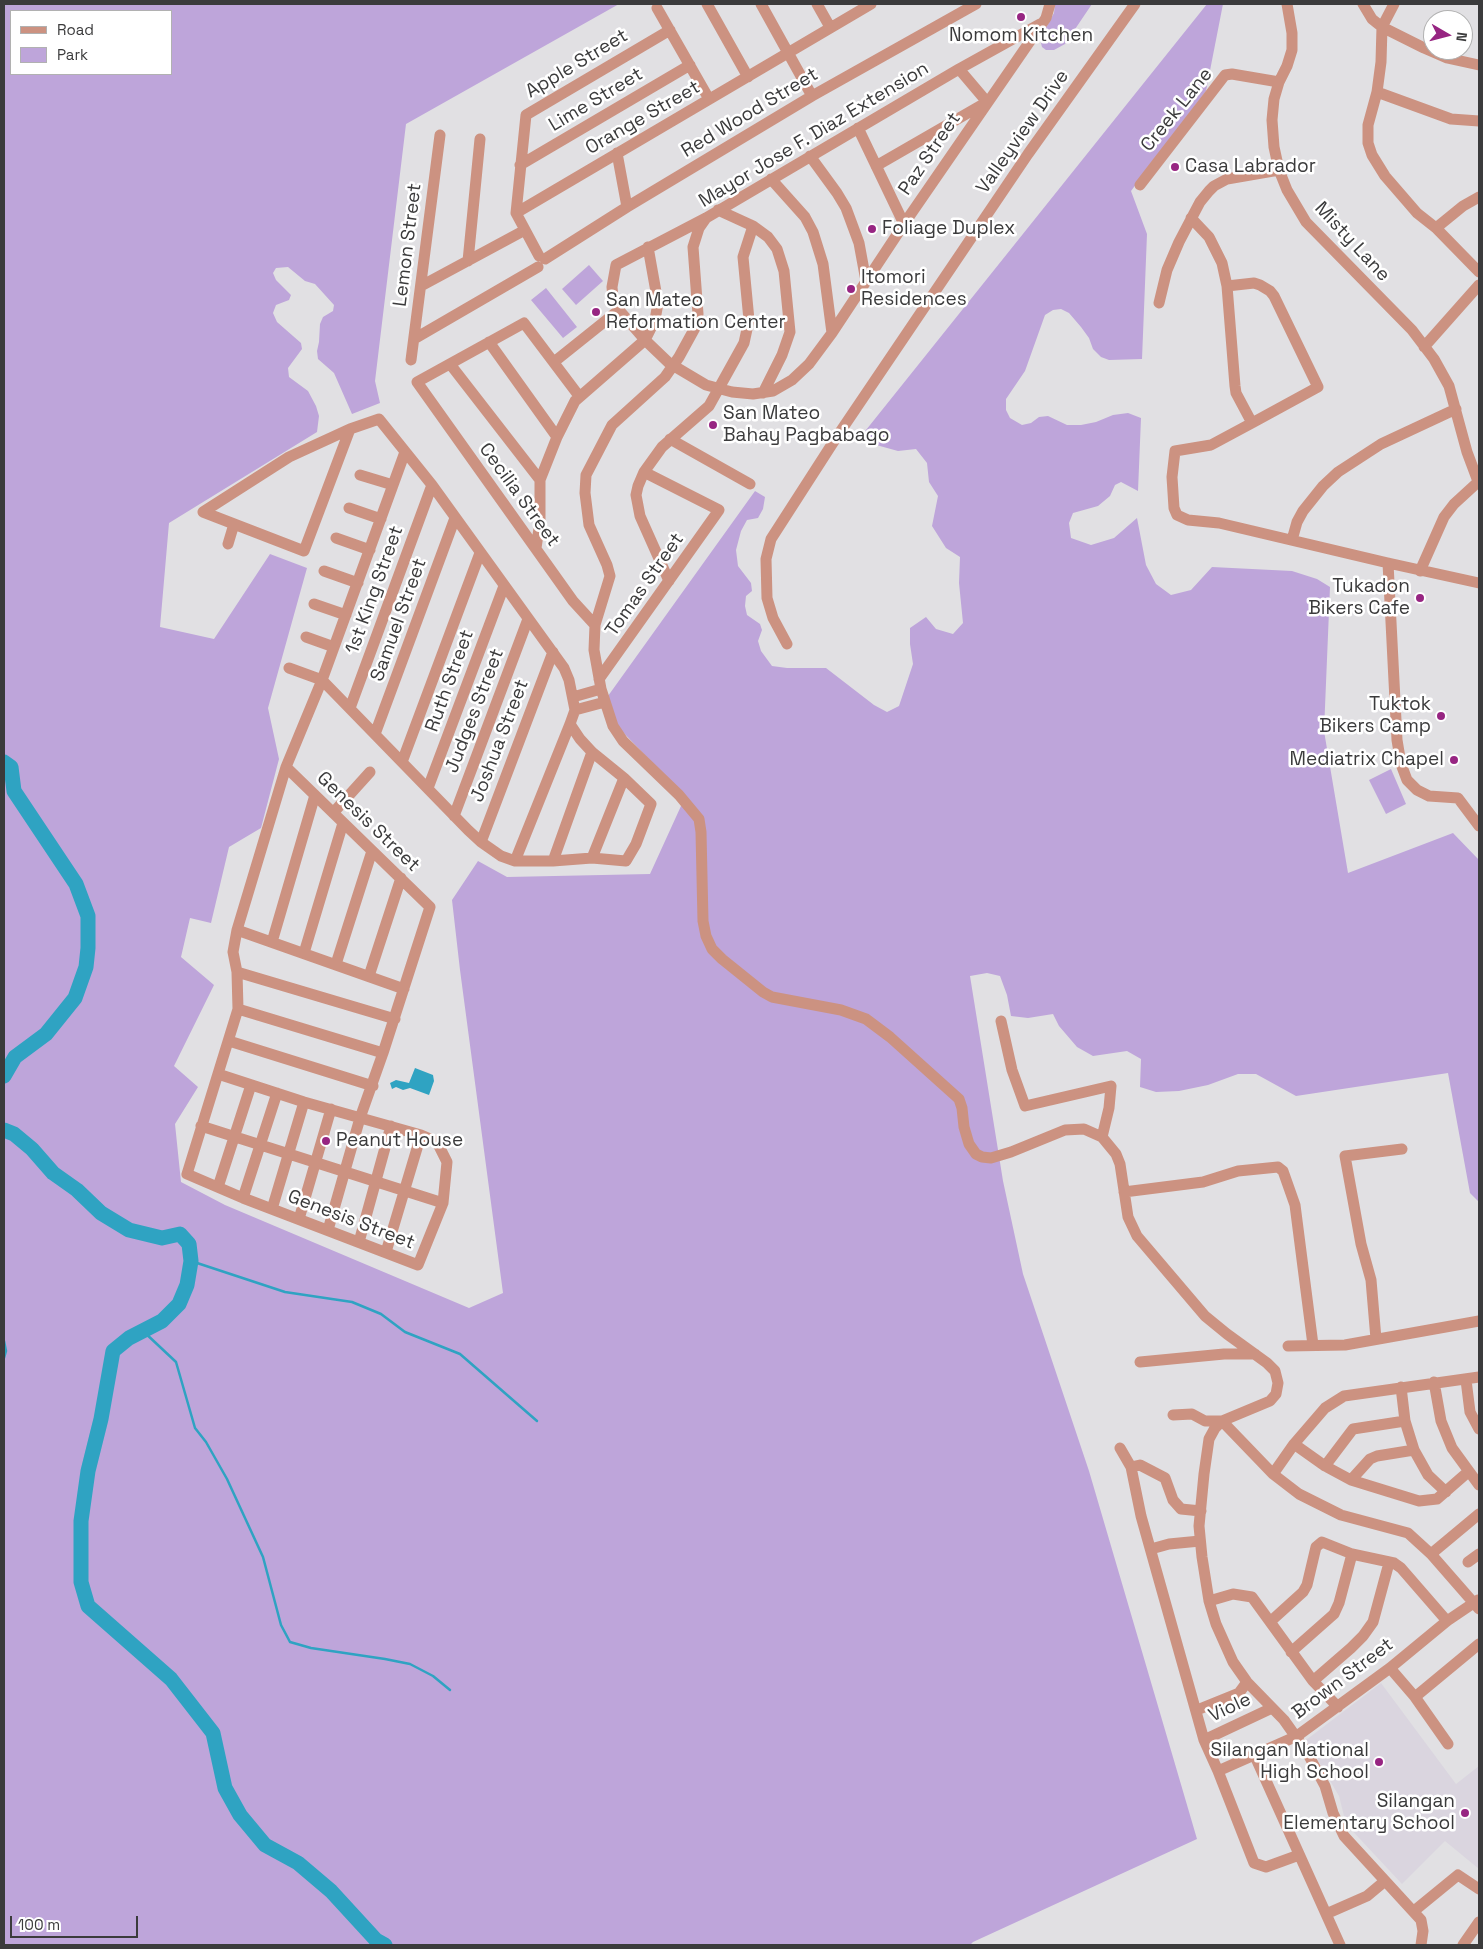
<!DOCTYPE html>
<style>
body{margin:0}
#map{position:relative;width:1483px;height:1949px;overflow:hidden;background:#e1e0e3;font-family:"Space Grotesk",sans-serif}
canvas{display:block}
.frame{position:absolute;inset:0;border:5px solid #3b3b3c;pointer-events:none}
.legend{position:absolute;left:10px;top:10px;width:162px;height:65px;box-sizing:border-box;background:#fff;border:1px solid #b1b1b1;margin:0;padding:6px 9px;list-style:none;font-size:15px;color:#3b3b3c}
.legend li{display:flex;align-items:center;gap:10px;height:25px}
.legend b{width:25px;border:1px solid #b1b1b1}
.north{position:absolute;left:1423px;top:10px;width:50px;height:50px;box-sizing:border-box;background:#fff;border:1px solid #b1b1b1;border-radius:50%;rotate:98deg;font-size:14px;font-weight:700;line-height:20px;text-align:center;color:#3b3b3c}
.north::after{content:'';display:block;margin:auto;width:18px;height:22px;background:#972582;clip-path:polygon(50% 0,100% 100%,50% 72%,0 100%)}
.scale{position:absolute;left:10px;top:1916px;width:128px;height:22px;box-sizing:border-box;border:2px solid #3b3b3c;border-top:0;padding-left:6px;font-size:15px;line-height:18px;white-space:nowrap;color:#3b3b3c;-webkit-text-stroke:4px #fff;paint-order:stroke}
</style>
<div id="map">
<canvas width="1483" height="1949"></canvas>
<div class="frame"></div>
<ul class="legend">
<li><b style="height:6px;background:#cc9281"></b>Road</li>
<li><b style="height:14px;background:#bea5da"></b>Park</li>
</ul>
<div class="north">N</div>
<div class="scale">100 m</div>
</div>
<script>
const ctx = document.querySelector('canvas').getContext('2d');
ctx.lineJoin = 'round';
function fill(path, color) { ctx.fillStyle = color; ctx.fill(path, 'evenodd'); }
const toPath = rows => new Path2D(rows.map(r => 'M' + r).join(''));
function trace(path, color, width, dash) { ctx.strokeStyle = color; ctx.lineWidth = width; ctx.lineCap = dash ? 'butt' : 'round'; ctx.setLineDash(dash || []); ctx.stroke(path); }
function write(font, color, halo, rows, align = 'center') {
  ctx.font = font + ' "Space Grotesk",sans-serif'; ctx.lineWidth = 5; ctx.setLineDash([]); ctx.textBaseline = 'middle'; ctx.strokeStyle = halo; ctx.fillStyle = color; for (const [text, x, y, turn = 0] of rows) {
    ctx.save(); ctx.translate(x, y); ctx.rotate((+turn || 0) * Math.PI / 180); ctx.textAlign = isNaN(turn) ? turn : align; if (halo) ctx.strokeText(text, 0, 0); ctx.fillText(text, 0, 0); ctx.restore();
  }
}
fill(toPath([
 [1381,1683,1456,1784,1479,1766,1479,1869,1445,1841,1402,1884,1346,1824,1339,1796,1306,1740]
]), '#dad5df');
fill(toPath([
 [4,4,619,4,406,124,375,381,380,403,352,414,334,373,318,359,317,351,319,342,320,324,323,317,333,311,334,305,315,284,305,281,288,267,276,268,273,273,276,280,291,295,289,300,276,305,273,313,277,322,301,343,302,349,288,368,289,377,308,391,316,406,319,416,317,432,169,523,160,627,214,639,270,554,307,568,268,708,279,759,261,828,229,847,211,923,190,918,181,957,214,985,174,1066,198,1087,175,1124,181,1182,225,1205,469,1308,503,1293,460,970,452,900,478,861,507,877,650,874,681,806,688,800,618,727,608,696,755,491,765,497,763,509,758,518,747,520,741,531,736,550,738,566,751,583,752,591,746,596,745,606,747,615,760,624,762,630,758,641,761,651,772,666,787,668,826,668,874,705,887,712,899,706,913,664,910,644,910,628,926,617,936,629,953,634,963,623,959,583,960,557,946,548,932,526,938,496,929,482,927,463,916,449,898,451,858,440,1207,4,1223,4,1206,91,1131,191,1147,234,1142,359,1109,360,1101,357,1093,349,1089,338,1081,327,1069,313,1061,309,1053,310,1045,315,1025,371,1006,399,1006,410,1010,418,1022,425,1031,423,1039,417,1048,416,1067,425,1081,425,1096,422,1113,415,1128,413,1141,418,1138,491,1121,482,1115,485,1110,496,1098,506,1073,513,1069,523,1071,538,1091,545,1114,538,1137,518,1146,565,1156,584,1171,595,1191,590,1212,567,1292,571,1317,579,1330,587,1324,731,1348,873,1453,833,1479,860,1479,1202,1470,1193,1448,1073,1296,1096,1256,1074,1238,1074,1208,1085,1179,1091,1156,1092,1140,1087,1141,1059,1127,1051,1093,1056,1077,1047,1059,1026,1053,1014,1028,1018,1011,1016,1007,995,1000,976,987,973,970,976,1003,1181,1023,1274,1089,1471,1197,1839,973,1942,970,1945,4,1945],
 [11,11,171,11,171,74,11,74],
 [1055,4,1092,4,1065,44,1054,50,1046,50,1042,47,1040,39,1054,13],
 [589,265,603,281,576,305,562,289],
 [546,288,577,327,563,338,531,300],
 [1391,769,1406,804,1386,814,1369,780]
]), '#bea5da');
fill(toPath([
 [415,1068,433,1075,434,1081,429,1095,410,1088,403,1090,396,1087,392,1089,390,1083,396,1080,409,1083]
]), '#2fa3c2');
trace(toPath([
 [191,1261,285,1292,352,1302,381,1314,405,1332,460,1354,537,1421],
 [143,1331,176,1362,195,1428,206,1442,227,1479,263,1557,281,1625,290,1642,311,1648,385,1659,410,1664,433,1676,450,1690],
 [4,1341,6,1351,4,1358]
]), '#2fa3c2', 2.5);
trace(toPath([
 [4,762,11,767,14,791,76,884,88,916,88,948,86,967,75,998,46,1034,15,1057,4,1076],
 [4,1130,14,1134,32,1149,53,1173,77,1190,101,1213,129,1230,162,1238,180,1234,189,1244,191,1261,187,1285,179,1304,162,1321,129,1338,113,1351,101,1419,88,1471,81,1521,81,1582,88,1606,171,1679,213,1733,225,1788,240,1815,265,1845,298,1863,331,1891,376,1940,385,1945]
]), '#2fa3c2', 15);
trace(toPath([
 [707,4,748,77],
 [761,4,812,96],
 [817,4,830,27],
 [1287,4,1292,33,1292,50,1287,66,1279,82,1274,99,1272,120,1274,147,1279,170,1287,190,1306,222,1412,330,1434,359,1449,386,1467,452,1479,484],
 [1363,4,1372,19,1382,27,1424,48,1447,58,1479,65],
 [1394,4,1382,27,1381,62,1377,92,1368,125,1368,143,1372,155,1385,176,1417,213,1436,228,1479,272],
 [657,8,709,99],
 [1377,92,1451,119,1479,121],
 [858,128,904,224],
 [617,153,627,207],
 [810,156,837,193,846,208,859,243,866,281],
 [520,165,690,65],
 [876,166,987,102,959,69],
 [771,179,805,217,813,232,823,264,832,333],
 [1140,185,1225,75,1232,74,1279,82],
 [718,210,753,226,768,237,777,249,784,271,790,332,782,355,763,393],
 [516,213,871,4],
 [706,218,699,228,693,247,698,314,696,326,679,357,665,377,612,425,586,475,585,493,589,525,607,565,610,576,595,625,594,650,601,689,613,726,623,741,679,795,699,819,701,832,703,921,706,936,712,949,722,959,763,992,772,997,841,1010,866,1019,890,1037,959,1099,962,1108,964,1127,969,1144,976,1154,982,1157,991,1158,1011,1152,1065,1130,1084,1129,1102,1137,1116,1154,1120,1164,1128,1217,1137,1236,1205,1316,1227,1334,1267,1363,1275,1371,1278,1383,1276,1394,1270,1401,1222,1421,1215,1428,1209,1439,1204,1474,1199,1526,1202,1557,1209,1601,1216,1624,1233,1662,1247,1682,1284,1720,1308,1754,1325,1786,1333,1813,1344,1836,1421,1920,1423,1931,1421,1945],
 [1191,218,1209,237,1222,263,1227,286,1235,386,1236,393,1252,423,1211,445,1175,451,1172,477,1174,508,1177,515,1188,520,1219,523,1388,563,1479,583],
 [1436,228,1463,206,1479,197],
 [539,256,516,213,526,115,670,30],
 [545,259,627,207,812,96,976,4],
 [468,261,480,139],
 [421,286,525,230],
 [1227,286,1254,283,1260,285,1270,291,1274,296,1318,387,1252,423],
 [1159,303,1167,270,1179,242,1200,202,1209,191,1214,186,1227,179,1279,170],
 [619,310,645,340,669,363,706,385,732,392,753,394,773,391,792,380,809,364,832,333,904,224,1046,18,1050,4],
 [414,339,538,267],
 [489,342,557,437],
 [1424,347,1479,285],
 [411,360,440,135],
 [554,362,619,310,613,298,612,287,616,265,706,218,959,69,1040,24],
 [450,364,540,480],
 [579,396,524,323,417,382,573,601,595,625],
 [670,439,750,484],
 [360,475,393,485],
 [349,508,381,519],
 [203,512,289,457,350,429,379,419,432,485,564,668,569,680,575,710,570,724,515,861],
 [203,512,304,551,350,429],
 [336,538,370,550],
 [1292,540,1297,522,1303,511,1323,486,1338,472,1381,444,1456,409],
 [228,544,234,524],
 [536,548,540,522,540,480,557,437,575,401,645,340,655,320,658,303,648,247],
 [1388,563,1397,740,1401,764,1407,780,1417,790,1429,796,1458,798,1479,826],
 [324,571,358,583],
 [1420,571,1444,517,1454,504,1478,482],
 [669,581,640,516,636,495,638,486,644,472,662,447,709,406,744,343,749,320,743,257,753,226],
 [314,604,346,615],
 [306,637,334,647],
 [787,644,773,618,767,598,766,559,771,539,836,438,1028,154,1135,4],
 [289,668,322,680,468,830,481,842,501,856,515,861,553,861,592,858,626,861,636,844,651,804,624,778,592,752,580,739,570,724],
 [599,679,719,510,644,472],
 [573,697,601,689],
 [350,708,432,485],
 [575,710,605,702],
 [375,734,455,518],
 [402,762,480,553],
 [286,767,430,907,383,1053,360,1118,328,1230],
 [428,788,504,586],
 [333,813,370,772],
 [454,816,528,619],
 [481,842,553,652],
 [592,858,624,778],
 [553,861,592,752],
 [237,930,404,989],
 [272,942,315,795],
 [304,953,343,823],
 [336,964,372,851],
 [237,972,395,1019],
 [369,976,401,878],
 [238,1009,383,1053],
 [1001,1021,1012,1070,1025,1106,1111,1086,1109,1108,1102,1137],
 [229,1041,373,1086],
 [218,1074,304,1102,421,1135,435,1141,439,1146,447,1162,443,1203,418,1265,243,1198,187,1174,238,1009,237,972,233,952,237,930,286,767,322,680,405,452],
 [201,1126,443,1203],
 [218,1187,251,1085],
 [1124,1192,1203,1182,1238,1171,1278,1167,1283,1171,1295,1205,1313,1345],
 [243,1198,277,1093],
 [272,1209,304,1102],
 [299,1219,331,1109],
 [359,1242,391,1126],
 [386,1252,421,1135],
 [1376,1339,1371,1280,1361,1244,1345,1156,1402,1149],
 [1288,1346,1345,1345,1479,1321],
 [1140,1362,1224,1354,1255,1354],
 [1466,1380,1470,1412,1479,1429],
 [1434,1382,1441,1421,1452,1448,1479,1485],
 [1401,1387,1405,1421,1414,1450,1428,1475,1446,1492],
 [1173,1415,1192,1414,1205,1421,1222,1421,1273,1474,1299,1494,1341,1515,1408,1533,1431,1554,1479,1609],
 [1294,1444,1325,1466,1351,1480,1419,1501,1437,1499,1468,1472],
 [1120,1448,1131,1467,1141,1516,1204,1740,1218,1771,1254,1863,1266,1867,1299,1855],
 [1325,1466,1353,1429,1405,1421],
 [1131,1467,1140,1465,1165,1478,1173,1500,1181,1509,1201,1511],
 [1273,1474,1294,1444,1325,1408,1344,1396,1479,1377],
 [1351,1480,1370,1459,1377,1456,1414,1450],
 [1151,1549,1169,1544,1200,1541],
 [1431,1554,1479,1514],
 [1468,1562,1479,1554],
 [1209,1601,1233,1594,1252,1597,1313,1681,1338,1707],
 [1271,1621,1303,1592,1307,1585,1316,1547,1322,1542,1352,1554,1394,1563,1401,1568,1447,1621],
 [1291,1652,1334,1614,1339,1603,1352,1554],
 [1390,1668,1415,1697,1448,1744],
 [1313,1681,1351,1648,1363,1636,1373,1622,1389,1563],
 [1415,1697,1479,1644],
 [1197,1710,1239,1693,1247,1682],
 [1204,1740,1272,1708],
 [1254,1754,1340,1945],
 [1218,1771,1297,1736,1390,1668,1447,1621,1478,1600],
 [1414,1911,1458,1875,1479,1889],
 [1326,1914,1367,1896,1385,1881],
 [1463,1945,1479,1922]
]), '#cc9281', 11);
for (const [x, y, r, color] of [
 [1021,17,5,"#972582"],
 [1175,167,5,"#972582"],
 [872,229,5,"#972582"],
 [851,289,5,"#972582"],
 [596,312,5,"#972582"],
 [713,425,5,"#972582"],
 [1420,598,5,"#972582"],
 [1441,716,5,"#972582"],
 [1454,760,5,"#972582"],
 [326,1141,5,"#972582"],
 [1379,1762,5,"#972582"],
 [1465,1813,5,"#972582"]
]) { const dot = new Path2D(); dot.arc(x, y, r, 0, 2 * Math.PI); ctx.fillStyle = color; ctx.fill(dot); trace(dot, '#fff', 2); }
write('19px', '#3b3b3c', '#fff', [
 ["Nomom Kitchen",1021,36,"center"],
 ["Casa Labrador",1185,167],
 ["Foliage Duplex",882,229],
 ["Itomori",861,278],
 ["Residences",861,300],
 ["San Mateo",606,301],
 ["Reformation Center",606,323],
 ["San Mateo",723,414],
 ["Bahay Pagbabago",723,436],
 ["Tukadon",1410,587,"right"],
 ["Bikers Cafe",1410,609,"right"],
 ["Tuktok",1431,705,"right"],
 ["Bikers Camp",1431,727,"right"],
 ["Mediatrix Chapel",1444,760,"right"],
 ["Peanut House",336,1141],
 ["Silangan National",1369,1751,"right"],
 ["High School",1369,1773,"right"],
 ["Silangan",1455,1802,"right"],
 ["Elementary School",1455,1824,"right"]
], 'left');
write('19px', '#3b3b3c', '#fff', [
 ["Apple Street",577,64,-31],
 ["Lime Street",596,100,-31],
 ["Creek Lane",1177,110,-51],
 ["Red Wood Street",750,113,-31],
 ["Orange Street",643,118,-30],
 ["Valleyview Drive",1023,132,-55],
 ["Mayor Jose F. Diaz Extension",814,135,-31],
 ["Paz Street",930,154,-56],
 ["Misty Lane",1352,242,47],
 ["Lemon Street",408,245,-83],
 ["Cecilia Street",519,495,54],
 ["Tomas Street",645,585,-55],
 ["1st King Street",375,590,-70],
 ["Samuel Street",399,620,-70],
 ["Ruth Street",450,681,-70],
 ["Judges Street",475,711,-69],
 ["Joshua Street",500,741,-69],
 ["Genesis Street",368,822,44],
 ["Genesis Street",351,1220,21],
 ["Brown Street",1343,1679,-37],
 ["Viole",1230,1708,-25]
]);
</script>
